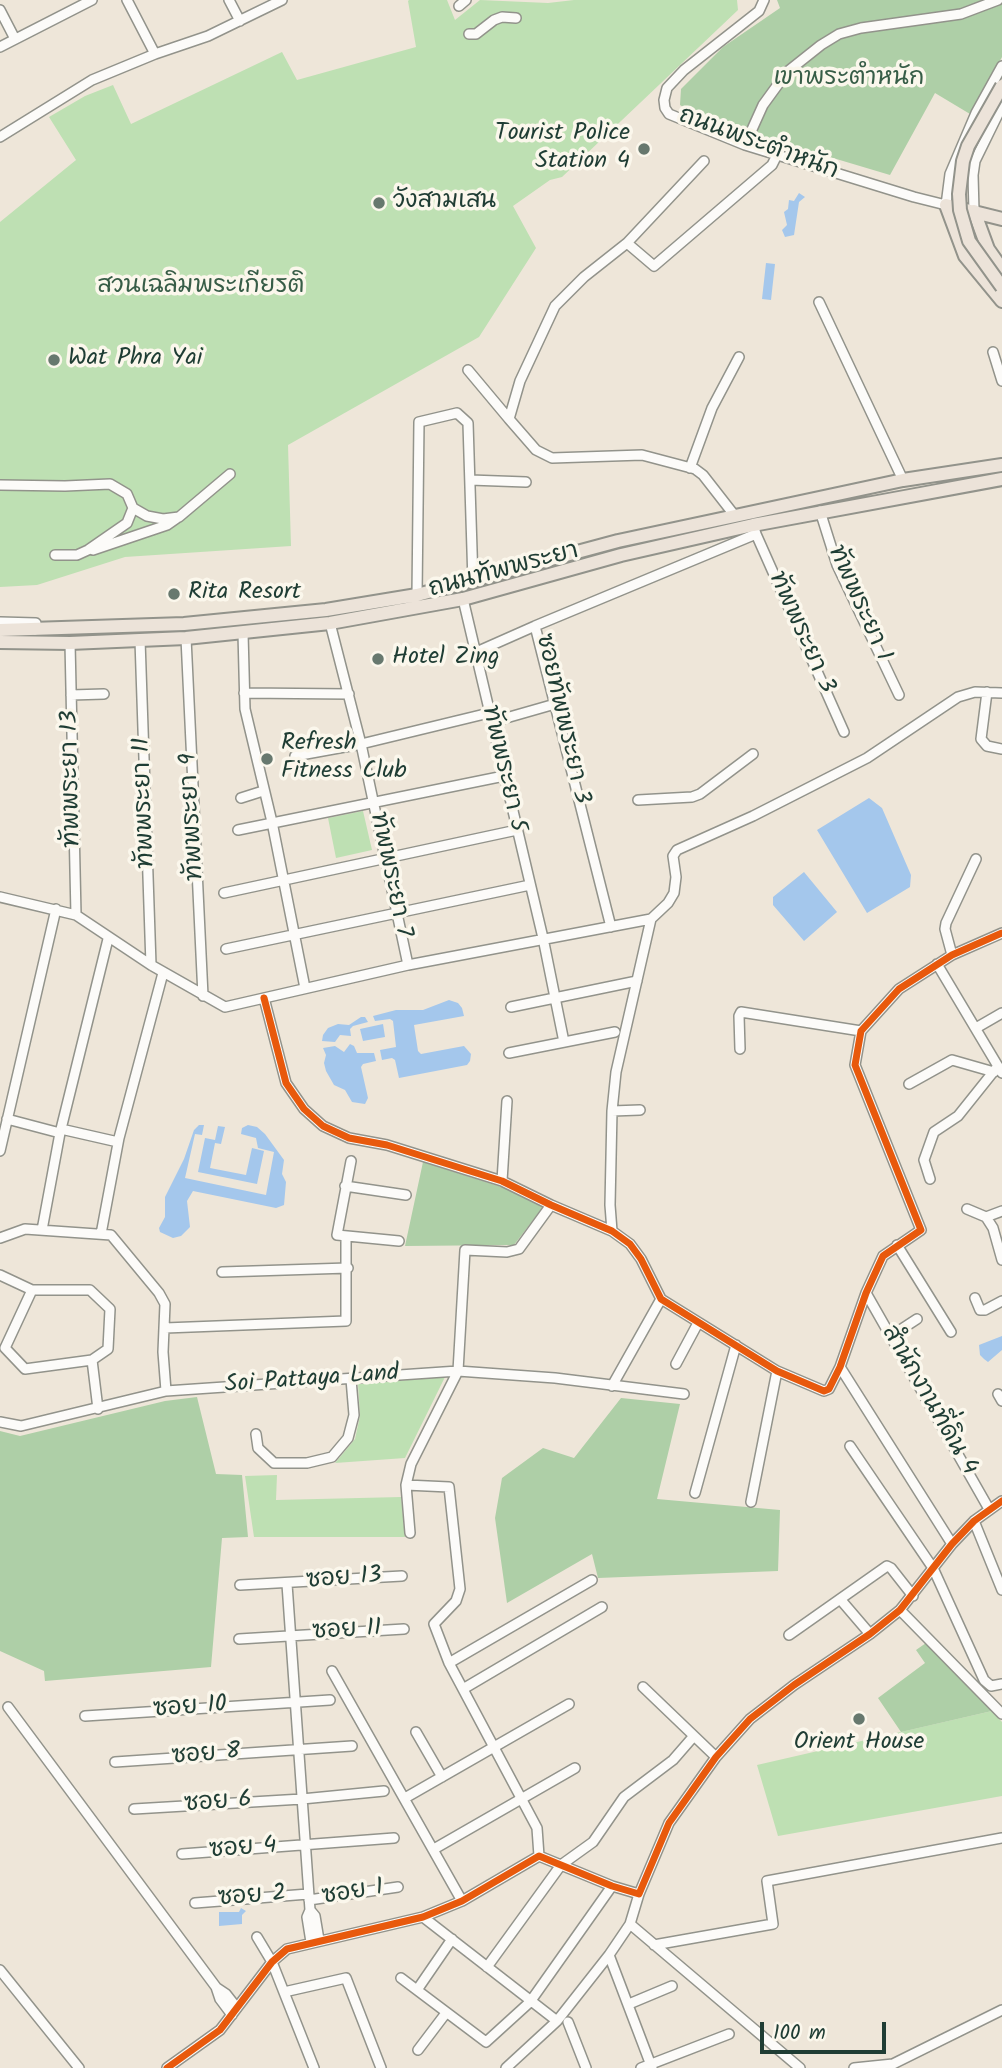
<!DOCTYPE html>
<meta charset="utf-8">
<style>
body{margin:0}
#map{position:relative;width:1002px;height:2068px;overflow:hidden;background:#eee6d9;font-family:Kalam,sans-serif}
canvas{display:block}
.scale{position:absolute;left:760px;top:2022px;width:126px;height:32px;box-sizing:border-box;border:4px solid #1f3d34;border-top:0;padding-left:9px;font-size:21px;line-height:24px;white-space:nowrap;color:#1f3d34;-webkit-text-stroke:5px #fbf7ec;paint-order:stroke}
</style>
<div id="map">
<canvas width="1002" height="2068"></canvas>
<div class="scale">100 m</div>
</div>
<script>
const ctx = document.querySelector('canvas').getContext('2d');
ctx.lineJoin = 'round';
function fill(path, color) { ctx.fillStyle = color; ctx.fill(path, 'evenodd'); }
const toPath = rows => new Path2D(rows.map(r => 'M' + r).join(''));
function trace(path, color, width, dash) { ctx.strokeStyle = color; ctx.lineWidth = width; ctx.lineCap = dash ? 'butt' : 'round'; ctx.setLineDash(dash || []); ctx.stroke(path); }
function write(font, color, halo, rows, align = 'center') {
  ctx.font = font + ' Kalam,"Playpen Sans Thai",sans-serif'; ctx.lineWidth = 7; ctx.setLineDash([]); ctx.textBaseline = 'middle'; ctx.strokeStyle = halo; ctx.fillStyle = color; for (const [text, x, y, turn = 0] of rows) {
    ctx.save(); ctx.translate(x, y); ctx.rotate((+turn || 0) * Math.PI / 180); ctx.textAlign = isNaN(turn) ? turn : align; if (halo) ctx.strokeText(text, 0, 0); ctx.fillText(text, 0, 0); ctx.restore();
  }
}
fill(toPath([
 [409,0,447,0,455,20,480,0,548,3,574,0,737,0,738,10,562,177,550,180,513,206,536,248,479,337,288,445,291,546,125,557,37,585,0,587,0,222,76,160,49,117,85,96,113,85,131,124,282,52,297,80,416,47,408,1],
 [363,811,372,850,336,858,328,818],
 [445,1377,405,1458,335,1463,355,1439,360,1416,358,1384],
 [277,1475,276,1500,401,1497,405,1537,254,1537,245,1476],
 [992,1711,1002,1722,1002,1796,778,1836,757,1765]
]), '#bee0b3');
fill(toPath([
 [777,0,1002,0,1002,57,970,114,935,93,890,175,699,118,680,105,681,89,723,47,780,8],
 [423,1162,511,1190,543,1207,514,1245,405,1246],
 [197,1397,216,1474,242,1475,248,1537,222,1538,211,1667,45,1681,44,1671,0,1651,0,1431,20,1436,165,1401],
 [621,1398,680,1404,657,1499,780,1510,778,1571,598,1578,592,1554,507,1603,495,1518,502,1478,543,1448,574,1458],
 [926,1643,992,1711,901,1732,878,1698,925,1663,916,1650]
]), '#aecfa7');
fill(toPath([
 [799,193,805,197,799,202,794,235,785,237,782,230,787,225,784,212,788,209,789,200,794,201],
 [766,263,775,264,771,300,762,299],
 [869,798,882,808,911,875,910,887,867,913,817,830],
 [804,872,837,912,804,941,773,905,773,897],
 [449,1000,458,1003,462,1008,464,1016,414,1025,418,1051,421,1054,464,1046,471,1054,470,1061,467,1065,399,1078,395,1060,392,1058,382,1060,380,1050,396,1047,393,1021,390,1019,375,1021,373,1016,396,1010,423,1010],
 [361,1017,365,1017,368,1022,353,1026,350,1029,351,1036,340,1035,335,1042,322,1041,323,1035,328,1028,338,1024,349,1025],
 [383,1024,385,1037,363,1041,360,1029],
 [350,1044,354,1046,357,1053,374,1053,376,1061,363,1064,361,1067,368,1098,365,1104,352,1102,345,1090,334,1085,326,1071,324,1063,326,1055,323,1048,335,1046,344,1052],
 [199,1125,204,1125,202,1135,195,1134,185,1178,266,1195,274,1152,258,1148,256,1138,241,1134,242,1128,248,1125,257,1127,265,1134,284,1160,282,1174,286,1182,284,1205,276,1208,193,1191,187,1201,190,1227,181,1236,173,1238,160,1232,159,1228,165,1217,165,1197,184,1159,194,1130],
 [218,1126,225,1127,221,1144,215,1143,210,1168,246,1175,252,1148,264,1151,257,1184,198,1172,205,1138,215,1140],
 [1002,1336,1002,1350,988,1362,984,1359,980,1355,979,1345],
 [241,1908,246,1911,242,1915,242,1924,219,1926,219,1912,239,1912]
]), '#a4c7ec');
const minor = toPath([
 [127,0,155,54],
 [229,0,240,21],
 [764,0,759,11,684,70,667,88,664,100,665,108,669,114,745,145,914,197,946,205,950,174,976,113,1002,66],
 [459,6,466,0],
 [0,10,15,39],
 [469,34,476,34,494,20,502,17,516,18],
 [0,47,92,0],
 [0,137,92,80,155,54,208,36,282,0],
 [745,145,763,105,787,72,821,45,839,34,861,28,961,14,998,0],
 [974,211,973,175,975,161,1002,106],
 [627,243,704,161],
 [819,302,903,480],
 [993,352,1002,381],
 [468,370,509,419],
 [690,468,712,408,739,357],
 [470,480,526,482],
 [0,485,65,486,110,484,127,494,133,508,127,523,88,550,77,555,55,555],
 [133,508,147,516,163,519,179,517,230,474],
 [820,511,837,565,899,695],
 [735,516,703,475,695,469,642,455,552,458,536,450,509,419,520,381,555,306,584,277,627,243,654,266,772,165,777,155],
 [756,534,844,732],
 [93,550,167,525,177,518],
 [417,595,419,422,457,413,468,423,473,582],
 [463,599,543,938,564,1042],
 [0,622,36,623,35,630],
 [330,623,361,744,408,965],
 [243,633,245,709,272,822,305,988],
 [186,638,203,996],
 [140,640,151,965],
 [70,643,76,915],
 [474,653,535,626],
 [987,692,981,739,987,746,1002,749],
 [244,693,349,694],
 [71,695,104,694],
 [492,722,555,704],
 [295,756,361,744,489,713],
 [241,798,263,791],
 [638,800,692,797,700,794,753,754],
 [238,830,504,776],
 [224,893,517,830],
 [0,897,76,915,151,965,225,1007,408,965,651,919],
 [611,927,535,626,756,534,753,525],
 [226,949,530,885],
 [952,955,945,929,946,923,976,859],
 [937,964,1002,1073],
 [264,998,286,1083,304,1109,323,1126,349,1138,387,1145,502,1181,551,1205,612,1231,630,1244,641,1259,661,1299,777,1371,824,1391,829,1389,840,1367,866,1293,883,1256,921,1230,855,1065,861,1031,899,989,952,955,1002,933],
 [511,1007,637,981],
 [976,1028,1002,1013],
 [740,1049,739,1016,741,1012,861,1031],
 [509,1053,615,1032],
 [909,1084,952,1060,994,1072],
 [612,1111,640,1110],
 [7,1119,60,1133],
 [61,1129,118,1142],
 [0,1151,56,909],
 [351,1161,337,1235,399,1241],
 [930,1179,924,1160,934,1132,958,1116,998,1066],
 [502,1181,507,1101],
 [345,1186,406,1195],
 [967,1209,986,1217,993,1228,1002,1260],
 [986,1217,1002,1211],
 [42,1230,60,1133,108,939],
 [612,1231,610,1205,612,1111,616,1072,651,919,668,903,674,893,676,877,673,856,677,850,753,816,867,758,958,697,975,692,1002,693],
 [101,1234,119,1138,163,973],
 [0,1238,25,1229,111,1235,159,1293,165,1304,163,1352,166,1391],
 [897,1245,951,1332],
 [222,1272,348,1268],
 [0,1275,32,1290],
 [32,1290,90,1290,110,1309,108,1349,92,1360,25,1369,5,1348,32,1290],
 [866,1293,989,1509],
 [975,1298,980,1310,985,1310,1002,1301],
 [165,1328,346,1321,346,1237],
 [891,1336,917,1319],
 [92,1360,98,1409],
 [676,1364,698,1323],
 [840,1367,952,1544],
 [612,1386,661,1299],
 [998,1394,1002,1401],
 [0,1422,21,1426,166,1391,458,1371,555,1378,684,1394],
 [256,1434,258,1448,274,1463,307,1463,332,1457,348,1438,354,1415,351,1379],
 [850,1446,933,1568,984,1680,991,1686,1002,1684],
 [406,1485,449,1487,460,1589,456,1601,434,1624,449,1663,537,1828,539,1856],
 [695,1493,736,1345],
 [751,1502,777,1371],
 [974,1521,1002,1590],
 [410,1533,406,1485,411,1464,458,1371,465,1250,507,1252,519,1249,551,1205],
 [287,1584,310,1910,307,1917,311,1942],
 [240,1585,402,1576],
 [840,1599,870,1634],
 [900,1610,1002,1714],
 [789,1635,887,1566,891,1568,913,1596],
 [239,1639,404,1629],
 [449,1663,592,1580],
 [332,1671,462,1901],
 [643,1687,716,1757],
 [463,1689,602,1607],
 [8,1707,216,1987,220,1999,232,2015],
 [85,1716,330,1700],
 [416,1732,442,1777],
 [115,1762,352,1746],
 [405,1798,569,1704],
 [134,1809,302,1799,384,1791],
 [434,1849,575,1768],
 [182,1854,394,1838],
 [309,1900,398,1887],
 [195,1903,308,1894],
 [310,1910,315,1916,319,1940],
 [423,1917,557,2021],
 [630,1924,800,2068],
 [257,1937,272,1962,314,2068],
 [654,1945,773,1924,767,1881,1002,1838],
 [609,1955,652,2068],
 [487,1967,561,1865,593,1842,624,1797,673,1760,693,1737],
 [0,1970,79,2068],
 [401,1978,486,2042,530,2002,612,1886],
 [217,1988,226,1994,237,2008],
 [417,1990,452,1939],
 [284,1992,346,1978,381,2068],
 [629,2004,672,1986],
 [568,2022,586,2068],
 [418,2050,446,2013],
 [167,2068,220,2030,272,1962,287,1949,423,1917,462,1901,539,1856,612,1886,639,1894,669,1823,716,1757,750,1719,794,1685,870,1634,900,1610,952,1544,974,1521,1002,1501],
 [506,2068,557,2021,609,1955,630,1924,639,1894],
 [641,2068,729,2034],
 [854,2068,893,2064,1002,2010]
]);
const major = toPath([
 [974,211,988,249,1002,269],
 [1002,219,946,205,965,256,1002,301],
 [0,630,184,624,326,610,417,595,618,541,735,516,903,480,1002,465],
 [0,642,70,643,186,638,330,623,463,599,621,555,753,525,1002,479]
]);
trace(minor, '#92938b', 12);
trace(major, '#92938b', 16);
trace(minor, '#fcfbf9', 9);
trace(major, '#ece3d9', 12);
const majorBridge = toPath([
 [1002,86,968,146,963,161,959,194,960,210,969,241,1002,287]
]);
trace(majorBridge, '#92938b', 16, []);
trace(majorBridge, '#ece3d9', 12);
trace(toPath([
 [264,998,286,1083,304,1109,323,1126,349,1138,387,1145,502,1181,551,1205,612,1231,630,1244,641,1259,661,1299,777,1371,824,1391,829,1389,840,1367,866,1293,883,1256,921,1230,855,1065,861,1031,899,989,952,955,1002,933],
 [167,2068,220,2030,272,1962,287,1949,423,1917,462,1901,539,1856,612,1886,639,1894,669,1823,716,1757,750,1719,794,1685,870,1634,900,1610,952,1544,974,1521,1002,1501]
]), '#e8590c', 7);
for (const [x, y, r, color] of [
 [644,149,7,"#67786e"],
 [379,203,7,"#67786e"],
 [54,360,7,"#67786e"],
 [174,594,7,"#67786e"],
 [378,659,7,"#67786e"],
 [267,759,7,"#67786e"],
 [859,1719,7,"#67786e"]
]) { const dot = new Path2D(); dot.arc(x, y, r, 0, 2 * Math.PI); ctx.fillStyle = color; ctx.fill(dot); trace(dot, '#fbf7ec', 2.5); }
write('24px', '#375d47', '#fbf7ec', [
 ["เขาพระตำหนัก",849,80],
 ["สวนเฉลิมพระเกียรติ",201,288]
]);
write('24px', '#1f3d34', '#fbf7ec', [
 ["Tourist Police",630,135,"right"],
 ["Station 4",630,163,"right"],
 ["วังสามเสน",393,203],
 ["Wat Phra Yai",68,360],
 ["Rita Resort",188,594],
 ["Hotel Zing",392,659],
 ["Refresh",281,745],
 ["Fitness Club",281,773],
 ["Orient House",859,1744,"center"]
], 'left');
write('24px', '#1f3d34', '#fbf7ec', [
 ["ถนนพระตำหนัก",758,145,20],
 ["ถนนทัพพระยา",504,572,-15],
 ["ทัพพระยา 1",858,604,66],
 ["ทัพพระยา 3",800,633,66],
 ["ซอยทัพพระยา 3",561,719,77],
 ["ทัพพระยา 5",502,769,77],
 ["ทัพพระยา 13",73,779,-91],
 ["ทัพพระยา 11",146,803,-92],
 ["ทัพพระยา 9",194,817,-93],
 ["ทัพพระยา 7",389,875,78],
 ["Soi Pattaya Land",312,1381,-4],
 ["สำนักงานที่ดิน 4",928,1401,60],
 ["ซอย 13",344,1580,-4],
 ["ซอย 11",347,1632,-3],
 ["ซอย 10",190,1709,-4],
 ["ซอย 8",206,1756,-4],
 ["ซอย 6",218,1804,-4],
 ["ซอย 4",243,1850,-4],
 ["ซอย 1",353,1894,-9],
 ["ซอย 2",252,1898,-4]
]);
</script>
